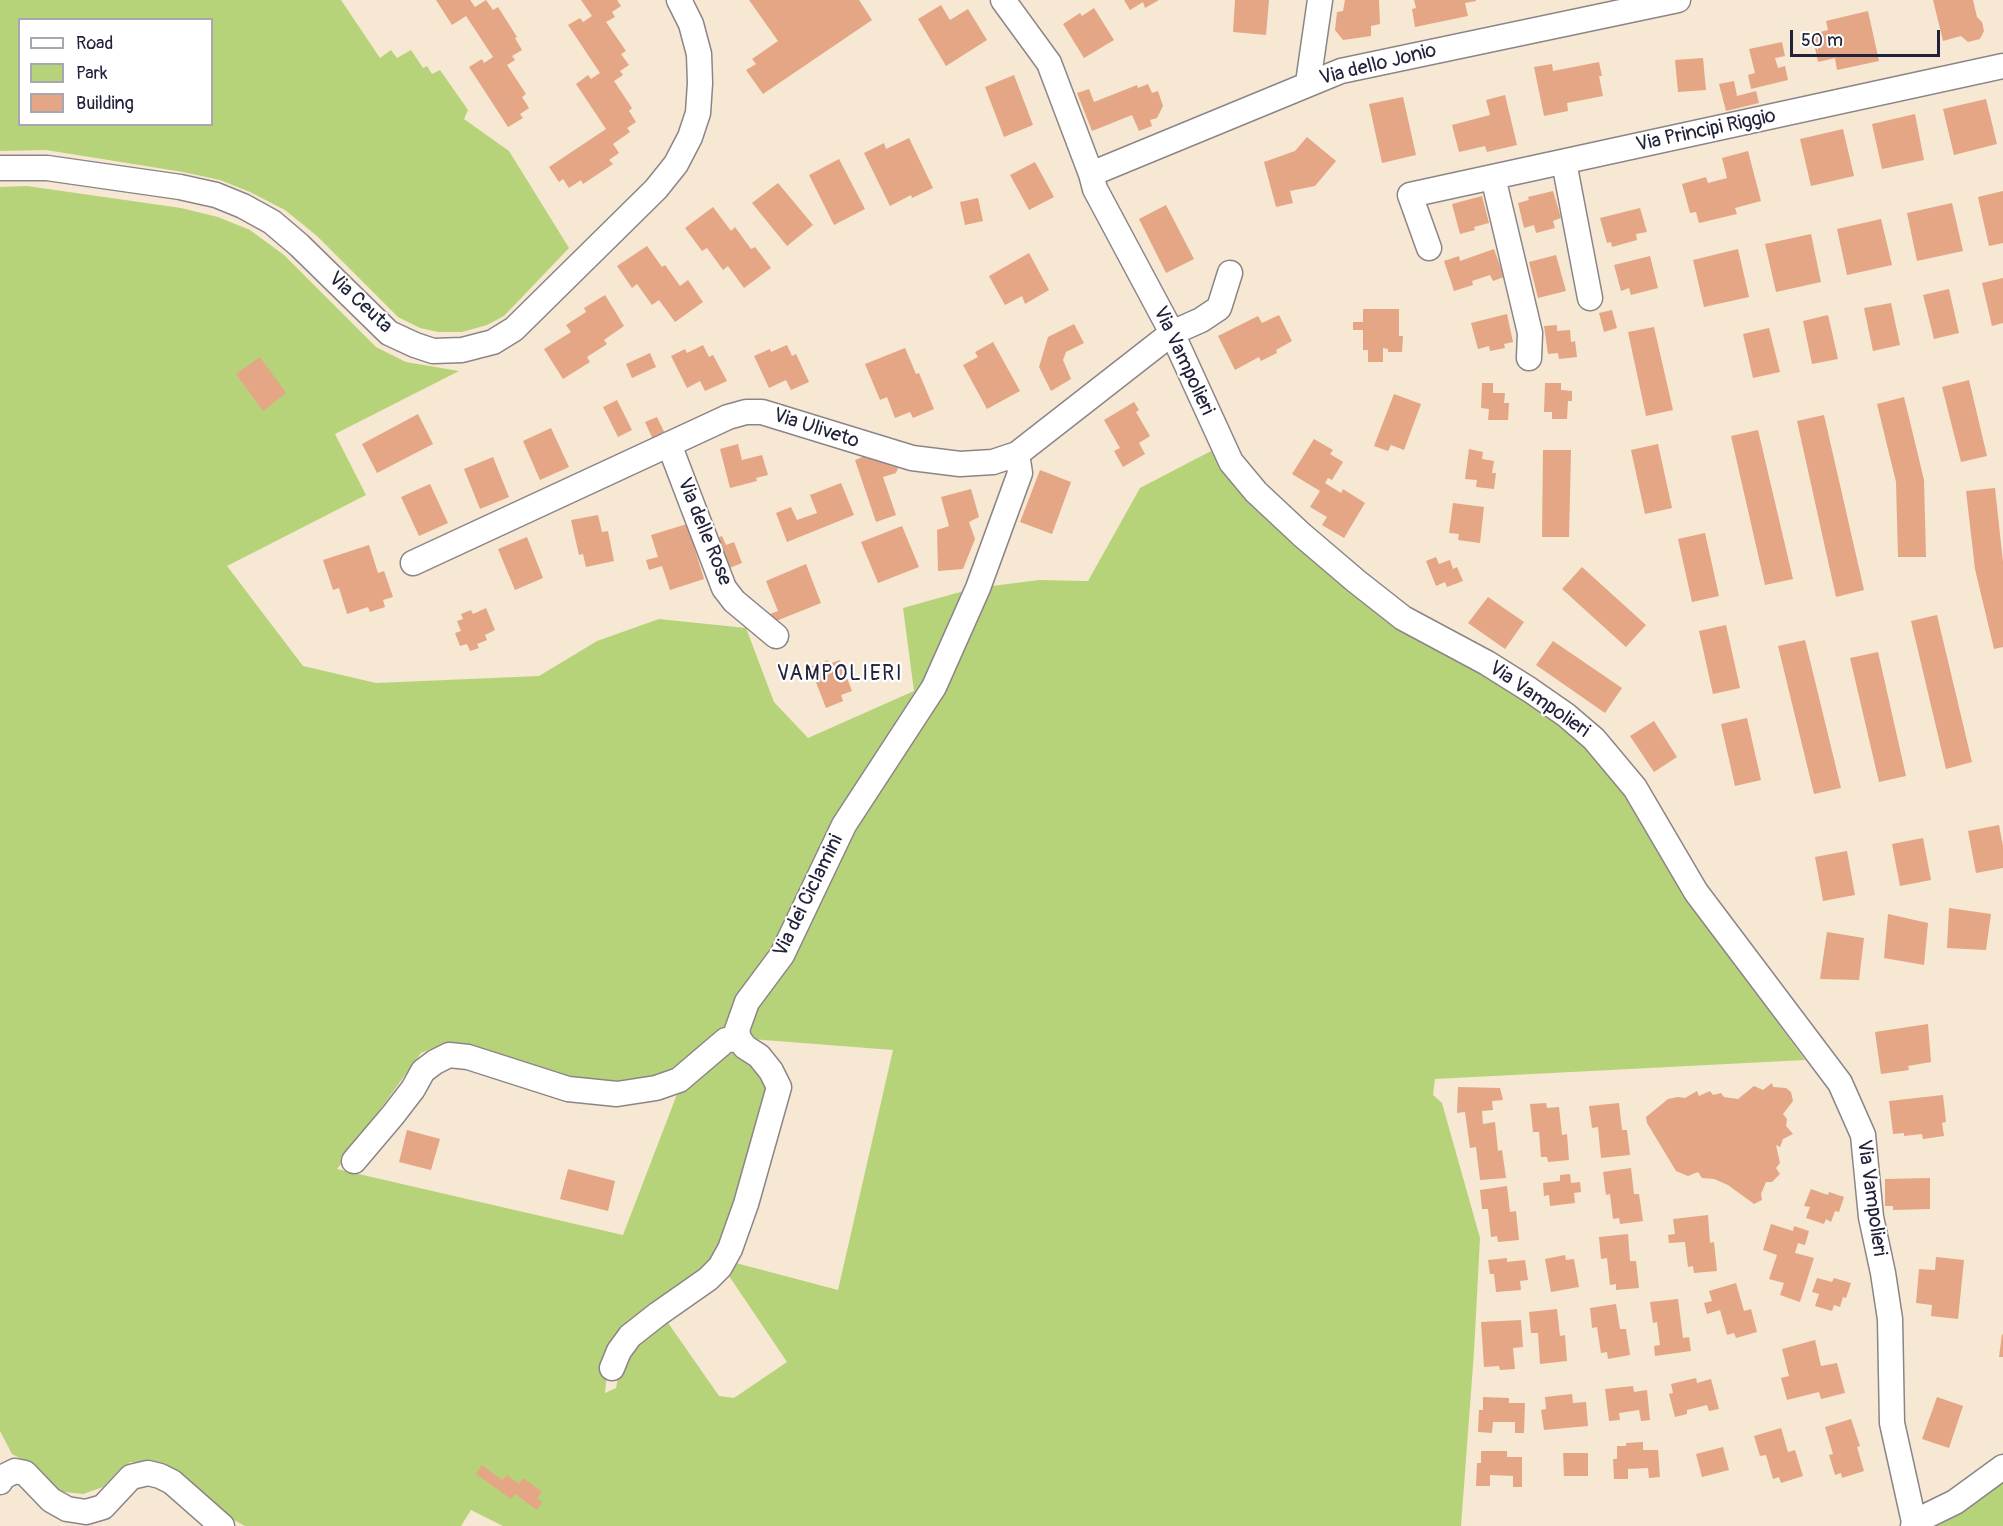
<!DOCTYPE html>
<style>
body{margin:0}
#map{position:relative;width:2003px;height:1526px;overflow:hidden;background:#f6e8d3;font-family:Pangolin,sans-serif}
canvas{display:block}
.legend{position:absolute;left:18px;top:18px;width:195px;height:108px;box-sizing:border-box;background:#fff;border:2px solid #a7a7b1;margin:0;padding:8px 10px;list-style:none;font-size:18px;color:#22223b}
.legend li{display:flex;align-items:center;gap:12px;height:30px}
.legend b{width:30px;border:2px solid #a7a7b1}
.scale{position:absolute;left:1790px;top:30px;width:150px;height:27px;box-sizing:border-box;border:3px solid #22223b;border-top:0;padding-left:8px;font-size:18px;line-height:21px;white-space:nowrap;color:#22223b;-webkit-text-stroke:4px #fff;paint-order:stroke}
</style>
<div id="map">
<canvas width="2003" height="1526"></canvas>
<ul class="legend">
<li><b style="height:8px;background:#fff"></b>Road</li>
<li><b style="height:16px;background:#b7d379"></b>Park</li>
<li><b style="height:16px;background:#e4a685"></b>Building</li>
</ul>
<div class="scale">50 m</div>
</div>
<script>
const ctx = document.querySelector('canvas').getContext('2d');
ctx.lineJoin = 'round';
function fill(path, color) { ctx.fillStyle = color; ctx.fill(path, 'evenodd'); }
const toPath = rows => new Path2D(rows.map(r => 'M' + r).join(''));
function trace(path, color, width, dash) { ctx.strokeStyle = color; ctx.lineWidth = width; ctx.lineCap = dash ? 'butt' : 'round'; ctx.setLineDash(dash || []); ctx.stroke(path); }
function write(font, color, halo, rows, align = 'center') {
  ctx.font = font + ' Pangolin,sans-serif'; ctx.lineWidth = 4.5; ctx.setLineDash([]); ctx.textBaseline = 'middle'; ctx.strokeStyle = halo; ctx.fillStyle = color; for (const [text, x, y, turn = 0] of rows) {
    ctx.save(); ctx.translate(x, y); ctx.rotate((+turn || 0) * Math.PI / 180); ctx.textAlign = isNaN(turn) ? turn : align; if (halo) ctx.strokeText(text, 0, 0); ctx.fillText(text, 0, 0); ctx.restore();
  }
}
fill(toPath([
 [0,0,341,0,380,58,391,50,397,58,411,50,423,68,427,66,432,74,440,70,468,110,464,119,509,151,569,248,504,316,487,325,462,332,438,332,420,328,398,317,317,236,285,210,250,192,220,180,183,172,46,150,0,151],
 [20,20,212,20,212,124,20,124],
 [27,186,181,208,218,217,250,230,284,255,376,347,406,362,459,371,335,434,366,495,227,566,303,666,376,683,539,676,597,641,659,619,746,628,774,702,808,738,914,691,903,608,971,589,927,689,809,885,724,1032,670,1070,655,1077,609,1081,562,1076,444,1044,421,1053,337,1169,623,1235,679,1089,726,1050,752,1060,773,1085,725,1250,609,1352,605,1393,616,1388,621,1361,664,1317,719,1396,734,1398,787,1362,729,1276,732,1262,838,1290,893,1050,751,1039,745,1028,984,587,1039,580,1088,581,1140,488,1211,451,1229,476,1393,624,1529,701,1576,736,1613,775,1703,921,1805,1060,1435,1079,1433,1095,1442,1103,1480,1238,1474,1352,1461,1526,503,1526,471,1510,461,1526,245,1526,234,1520,176,1471,155,1464,130,1462,118,1471,103,1487,83,1494,64,1492,47,1483,29,1463,12,1454,0,1431,0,187],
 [2003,1476,2003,1526,1931,1526]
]), '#b7d379');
fill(toPath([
 [436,0,470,0,475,7,486,0,493,10,498,7,517,37,515,38,522,50,512,56,515,60,507,65,526,94,522,97,529,108,520,114,523,118,508,127,469,67,482,59,484,63,493,57,466,16,452,25],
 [581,0,617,0,621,6,612,12,615,17,606,22,626,51,621,54,629,65,620,71,623,75,614,81,632,108,629,111,636,122,627,128,630,132,613,144,619,153,609,160,613,164,583,184,581,180,569,188,563,179,559,182,549,167,606,129,576,84,588,75,591,79,600,73,568,25,580,18,583,22,592,16],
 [749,0,859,0,872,20,763,94,746,70,756,64,752,59,778,41],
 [1124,0,1159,0,1145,8,1143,2,1130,10],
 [1235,0,1269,0,1266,35,1233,32],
 [1345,0,1379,0,1380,24,1371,26,1371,36,1343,40,1335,30,1337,12,1343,11],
 [1414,0,1476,0,1476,1,1465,3,1468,16,1415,27,1412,9,1416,8],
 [1933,0,1973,0,1977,17,1982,22,1984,31,1980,39,1968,42,1961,36,1943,41],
 [941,5,950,20,968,9,987,40,946,66,918,19],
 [1094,8,1114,40,1084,58,1063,24,1080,13,1082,16],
 [1868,11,1879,61,1837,70,1835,58,1818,62,1812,34,1828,30,1826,21],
 [1782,42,1785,56,1775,58,1778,68,1785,66,1788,80,1751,89,1748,75,1755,73,1749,49],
 [1703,58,1706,90,1678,92,1675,60],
 [1599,62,1602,76,1599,76,1603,96,1567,103,1568,111,1544,116,1534,67,1552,64,1553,71],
 [1014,75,1033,125,1004,137,985,87],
 [1734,81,1737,96,1756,91,1759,103,1726,111,1719,84],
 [1148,84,1152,93,1158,91,1163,106,1157,118,1150,120,1152,126,1139,131,1132,115,1092,131,1077,93,1089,89,1094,102,1137,85,1138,88],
 [1505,95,1517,145,1487,152,1485,146,1459,152,1452,125,1490,115,1486,100],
 [1403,97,1416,155,1382,163,1369,104],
 [1986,99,1997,144,1954,155,1943,109],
 [1915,114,1924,160,1882,169,1872,124],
 [1843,129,1854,176,1811,186,1800,139],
 [1307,137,1336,161,1315,186,1290,191,1293,203,1276,207,1264,162,1295,151],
 [909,138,933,188,912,198,911,195,890,206,864,153,884,143,886,149],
 [1748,151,1761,201,1735,208,1737,214,1699,223,1696,212,1690,213,1682,184,1706,177,1708,183,1727,178,1722,158],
 [839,159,865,209,834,225,809,175],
 [1035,162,1054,197,1029,210,1010,175],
 [778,183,813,225,787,246,752,203],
 [1553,191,1561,218,1553,221,1555,228,1536,233,1534,225,1524,228,1518,203,1529,200,1528,197],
 [2003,191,2003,243,1989,246,1978,197],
 [1482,196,1489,223,1474,227,1475,230,1460,234,1452,204],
 [978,198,983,221,965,225,960,202],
 [1952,203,1963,251,1917,261,1907,213],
 [1166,205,1194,259,1166,273,1139,219],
 [713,207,731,231,735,227,751,249,755,247,771,268,744,288,728,266,723,270,707,248,702,251,685,228],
 [1640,208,1647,232,1636,234,1637,240,1612,247,1611,242,1607,243,1600,218],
 [1881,219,1892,265,1847,275,1837,229],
 [1811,234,1821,282,1776,292,1765,244],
 [647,246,662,267,665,265,680,286,688,280,703,302,675,322,659,300,652,305,637,284,632,288,617,266],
 [1494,249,1504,277,1493,281,1490,275,1472,281,1473,285,1454,291,1444,261,1459,256,1460,261],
 [1738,249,1749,297,1704,307,1693,260],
 [1029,253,1049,290,1025,304,1022,296,1005,305,989,276],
 [1556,255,1566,291,1538,298,1529,262],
 [1650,256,1658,288,1631,295,1629,288,1621,291,1614,265],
 [2003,278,2003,323,1992,326,1982,283],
 [1949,289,1959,333,1934,339,1923,295],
 [605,295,624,326,604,340,607,344,587,357,590,362,563,379,544,349,571,332,566,325,586,312,584,308],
 [1891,303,1900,345,1873,351,1864,308],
 [1363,309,1399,309,1399,336,1403,336,1402,352,1388,352,1388,349,1383,348,1383,362,1368,362,1368,350,1363,350,1363,330,1353,330,1353,322,1363,322],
 [1612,310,1617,328,1604,332,1599,313],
 [1507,314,1513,342,1504,344,1505,348,1490,351,1489,346,1478,349,1471,323],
 [1279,315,1292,341,1276,350,1277,353,1261,361,1259,357,1235,370,1218,336,1258,316,1262,323],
 [1828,315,1838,359,1812,364,1803,321],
 [1074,324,1084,343,1066,352,1063,360,1071,379,1051,391,1039,367,1048,337],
 [1557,325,1557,331,1570,330,1571,342,1575,341,1577,357,1559,359,1558,353,1548,354,1544,326],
 [1654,327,1673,410,1646,416,1628,332],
 [1769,328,1780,372,1753,378,1743,334],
 [993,342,1020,391,987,409,963,365,978,357,975,352],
 [703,345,709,357,713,355,727,381,705,391,700,381,687,388,671,356,685,349,687,353],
 [787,345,792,356,796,354,809,382,791,390,786,380,769,388,754,356,770,349,771,352],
 [905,348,916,374,919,373,934,409,913,418,910,412,895,418,887,397,880,400,865,364],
 [650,353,656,367,632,378,626,364],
 [260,357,286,393,263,411,236,374],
 [1969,380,1987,456,1961,462,1942,387],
 [1482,383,1493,383,1493,393,1505,393,1504,403,1509,403,1508,420,1488,420,1489,409,1481,408],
 [1545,383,1561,383,1561,390,1572,391,1572,401,1568,401,1567,419,1552,419,1552,412,1544,412],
 [1394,394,1421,404,1404,450,1391,445,1388,451,1374,446],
 [1904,397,1924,480,1926,557,1898,557,1896,482,1877,404],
 [617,400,632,430,618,437,603,407],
 [1134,402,1139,410,1136,412,1150,436,1139,443,1145,454,1123,467,1114,451,1120,448,1104,420],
 [418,414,433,444,377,473,362,444],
 [1824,415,1864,590,1836,597,1797,421],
 [657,417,667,438,655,444,645,422],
 [551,428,569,467,540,480,523,441],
 [1758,430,1793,579,1765,585,1731,436],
 [1314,439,1333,450,1330,454,1343,462,1332,480,1328,478,1325,483,1341,493,1343,489,1365,503,1344,538,1322,525,1327,517,1310,507,1320,491,1292,474],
 [738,444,742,460,762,455,768,475,756,478,757,481,730,488,720,449],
 [1658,444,1672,508,1645,514,1631,450],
 [1469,449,1483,452,1482,459,1494,461,1492,473,1496,473,1494,489,1476,487,1477,480,1465,479],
 [1543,450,1571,450,1569,537,1542,537],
 [868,455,898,468,896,473,883,477,896,515,876,522,855,460],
 [493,457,509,497,480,509,464,469],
 [1040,470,1071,482,1052,534,1020,522],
 [841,483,854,515,787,542,776,513,791,507,797,520,817,513,810,495],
 [430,484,448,523,419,536,401,497],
 [1995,488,2003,562,2003,647,1994,649,1975,569,1966,491],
 [971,489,979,517,969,522,975,539,963,569,938,571,937,530,949,526,941,497],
 [1453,503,1484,507,1480,543,1458,540,1459,534,1449,533],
 [598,515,602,532,608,531,614,561,586,567,583,554,579,555,571,520],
 [687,524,704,579,670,590,662,566,649,570,646,560,658,557,651,535],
 [902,526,919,567,878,583,861,542],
 [1705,533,1719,596,1692,602,1678,539],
 [722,536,726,545,734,542,742,563,727,569,715,539],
 [527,537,543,578,515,590,498,549],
 [369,545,378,573,384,571,393,597,383,600,385,607,370,612,368,607,347,614,339,588,333,590,323,560],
 [1436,557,1439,564,1450,560,1453,569,1457,567,1463,581,1447,587,1445,582,1436,586,1426,561],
 [806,564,821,603,771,623,762,617,778,611,766,581],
 [1582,567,1646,625,1626,647,1562,589],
 [1488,597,1524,622,1505,649,1468,623],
 [486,608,495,630,485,635,487,640,477,644,479,648,470,651,467,644,460,646,455,633,461,631,457,621,463,619,461,614,471,610,473,614],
 [1937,615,1972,762,1946,769,1911,621],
 [1726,625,1740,688,1713,694,1699,631],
 [1805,640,1841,788,1814,794,1778,646],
 [1553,641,1622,688,1605,713,1536,665],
 [1878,652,1906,776,1879,782,1850,658],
 [828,660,829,664,840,660,852,691,841,695,843,701,826,708,810,667],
 [1747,718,1761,780,1735,786,1721,724],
 [1654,721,1677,757,1654,772,1630,736],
 [1999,825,2003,846,2003,868,1976,873,1968,831],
 [1923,838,1931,880,1900,886,1892,844],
 [1847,851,1855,895,1823,901,1815,857],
 [1949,908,1991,914,1986,950,1947,948],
 [1888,914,1928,923,1924,965,1884,958],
 [1827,932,1864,938,1859,980,1820,979],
 [1928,1024,1931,1062,1908,1066,1909,1070,1881,1074,1875,1032],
 [1772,1083,1773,1087,1786,1088,1791,1092,1793,1101,1783,1114,1787,1119,1786,1126,1793,1134,1783,1139,1780,1147,1776,1145,1780,1163,1776,1168,1780,1174,1772,1182,1766,1182,1761,1194,1762,1200,1754,1204,1728,1185,1714,1179,1702,1178,1698,1172,1688,1176,1676,1171,1647,1123,1646,1117,1668,1099,1678,1097,1685,1098,1697,1091,1699,1096,1710,1091,1713,1095,1721,1093,1724,1097,1738,1099,1754,1086,1763,1090],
 [1458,1087,1500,1088,1503,1100,1492,1101,1493,1110,1482,1111,1483,1124,1495,1122,1498,1151,1502,1150,1506,1178,1480,1180,1476,1147,1470,1148,1465,1112,1457,1113],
 [1943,1095,1946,1122,1942,1123,1944,1136,1923,1139,1922,1134,1904,1136,1904,1133,1893,1134,1889,1101],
 [1546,1103,1547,1108,1559,1107,1562,1135,1567,1134,1569,1160,1548,1162,1547,1157,1541,1157,1539,1132,1533,1132,1530,1104],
 [1619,1103,1622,1130,1627,1130,1630,1155,1601,1158,1598,1127,1592,1128,1589,1106],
 [407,1130,440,1139,431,1170,399,1162],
 [1631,1168,1634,1194,1639,1194,1643,1221,1620,1224,1619,1218,1613,1219,1610,1194,1606,1195,1603,1172],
 [568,1169,615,1181,608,1211,560,1199],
 [1570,1174,1571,1183,1580,1182,1581,1192,1574,1193,1575,1203,1550,1206,1549,1195,1544,1196,1543,1183,1560,1181,1560,1175],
 [1930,1178,1930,1209,1893,1210,1893,1206,1885,1206,1885,1179],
 [1507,1186,1510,1212,1516,1211,1519,1240,1498,1242,1497,1236,1491,1237,1488,1209,1482,1209,1480,1190],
 [1811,1189,1828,1195,1829,1192,1844,1197,1839,1212,1835,1211,1831,1222,1826,1219,1824,1224,1806,1218,1810,1207,1804,1206],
 [1708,1215,1710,1243,1714,1242,1717,1271,1694,1273,1693,1266,1688,1267,1685,1242,1669,1243,1668,1235,1675,1234,1673,1219],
 [1771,1224,1793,1231,1794,1226,1809,1231,1805,1245,1798,1243,1795,1253,1814,1258,1800,1302,1780,1295,1784,1283,1769,1279,1777,1255,1763,1250],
 [1628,1234,1630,1261,1636,1261,1639,1288,1616,1290,1616,1284,1610,1285,1607,1258,1601,1259,1599,1237],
 [1565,1255,1566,1260,1574,1259,1579,1287,1551,1292,1545,1259],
 [1936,1257,1964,1260,1958,1319,1931,1316,1932,1305,1916,1303,1919,1269,1935,1270],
 [1507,1258,1507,1262,1525,1260,1528,1280,1520,1281,1521,1290,1496,1292,1494,1274,1490,1274,1488,1260],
 [1817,1278,1832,1282,1834,1278,1851,1283,1846,1298,1843,1297,1840,1307,1834,1305,1832,1311,1815,1306,1819,1294,1812,1292],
 [1736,1283,1744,1311,1751,1309,1757,1332,1736,1338,1734,1333,1727,1335,1720,1310,1707,1314,1704,1303,1712,1301,1709,1291],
 [1678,1299,1683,1338,1689,1337,1691,1351,1655,1356,1654,1346,1660,1345,1657,1322,1653,1323,1650,1302],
 [1616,1304,1620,1329,1626,1329,1630,1355,1608,1359,1607,1352,1601,1353,1597,1327,1592,1328,1590,1308],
 [1557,1309,1560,1336,1565,1335,1567,1361,1540,1364,1538,1333,1531,1333,1529,1312],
 [1521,1320,1523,1347,1513,1348,1515,1369,1500,1370,1499,1366,1484,1367,1481,1322],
 [2002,1334,2003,1335,2003,1357,1999,1357],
 [1815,1340,1821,1366,1837,1363,1845,1393,1821,1399,1819,1392,1787,1400,1781,1378,1789,1376,1782,1349],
 [1696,1378,1697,1383,1711,1379,1719,1409,1709,1411,1707,1405,1687,1410,1687,1414,1675,1417,1669,1394,1673,1393,1671,1384],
 [1633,1386,1634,1392,1647,1390,1650,1420,1641,1421,1639,1410,1619,1413,1620,1420,1609,1421,1605,1389],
 [1572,1394,1573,1403,1586,1402,1588,1426,1544,1430,1541,1410,1546,1409,1545,1397],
 [1483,1397,1509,1398,1509,1403,1525,1403,1524,1433,1515,1433,1515,1422,1493,1422,1492,1433,1478,1432,1479,1410,1483,1410],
 [1937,1397,1963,1406,1949,1448,1922,1439],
 [1851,1419,1860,1446,1857,1447,1864,1471,1842,1478,1841,1473,1835,1475,1829,1455,1833,1454,1825,1427],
 [1781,1428,1788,1452,1795,1450,1803,1476,1781,1483,1779,1477,1773,1479,1766,1455,1760,1456,1754,1436],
 [1643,1442,1643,1450,1658,1450,1660,1477,1649,1478,1648,1468,1628,1469,1628,1479,1614,1479,1613,1459,1617,1459,1617,1446,1626,1446,1626,1443],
 [1723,1447,1729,1470,1702,1477,1696,1454],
 [1481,1451,1507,1451,1507,1457,1522,1457,1522,1487,1513,1487,1513,1476,1490,1475,1490,1486,1476,1486,1477,1463,1481,1463],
 [1563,1453,1588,1453,1588,1476,1564,1476],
 [482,1465,502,1480,507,1475,519,1484,523,1478,542,1492,537,1498,542,1502,537,1510,515,1494,511,1499,476,1474]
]), '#e4a685');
const minor = toPath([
 [1003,0,1049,63,1091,174,1095,189,1172,333,1231,462,1256,492,1302,535,1356,581,1403,618,1487,663,1530,690,1566,715,1594,739,1635,788,1696,892,1840,1083,1863,1135,1871,1217,1883,1273,1890,1319,1892,1423,1914,1522,1913,1526],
 [1308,83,1320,0],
 [1564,162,1590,298],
 [0,168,47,168,180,187,216,195,243,206,272,222,299,245,389,333,415,345,433,351,462,350,493,342,514,329,656,189,676,164,690,137,698,113,700,83,699,54,691,24,679,0],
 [1091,174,1341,71,1678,0],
 [1493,177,1530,333,1529,358],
 [1429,248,1410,195,2003,66],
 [669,444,724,588,734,601,776,636],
 [413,563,728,417,746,412,762,412,912,458,960,464,993,462,1017,454,1172,333,1201,320,1219,308,1230,273],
 [354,1161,393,1115,413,1089,423,1071,435,1062,449,1055,468,1057,568,1089,617,1094,656,1088,679,1080,726,1040,739,1039],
 [612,1368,619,1351,630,1336,658,1314,708,1279,720,1267,730,1249,746,1204,779,1087,771,1071,759,1056,745,1047,739,1039,737,1030,747,1002,782,955,844,825,934,687,978,588,1020,473,1017,454],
 [0,1482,3,1477,15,1471,25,1473,51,1500,67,1509,86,1512,103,1507,131,1477,148,1473,160,1476,172,1482,222,1526],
 [1914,1522,1955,1502,2003,1467]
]);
trace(minor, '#8c8587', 27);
trace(minor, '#fff', 24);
write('20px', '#22223b', '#fff', [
 ["Via dello Jonio",1378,65,-14],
 ["Via Principi Riggio",1706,131,-12],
 ["Via Ceuta",360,303,43],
 ["Via Vampolieri",1183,361,65],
 ["Via Uliveto",816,429,18],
 ["Via delle Rose",704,532,68],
 ["Via Vampolieri",1539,700,35],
 ["Via dei Ciclamini",809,896,-64],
 ["Via Vampolieri",1871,1198,82]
]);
ctx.letterSpacing = '1.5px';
write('21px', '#22223b', '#fff', [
 ["VAMPOLIERI",840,675]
]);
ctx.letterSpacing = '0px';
</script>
